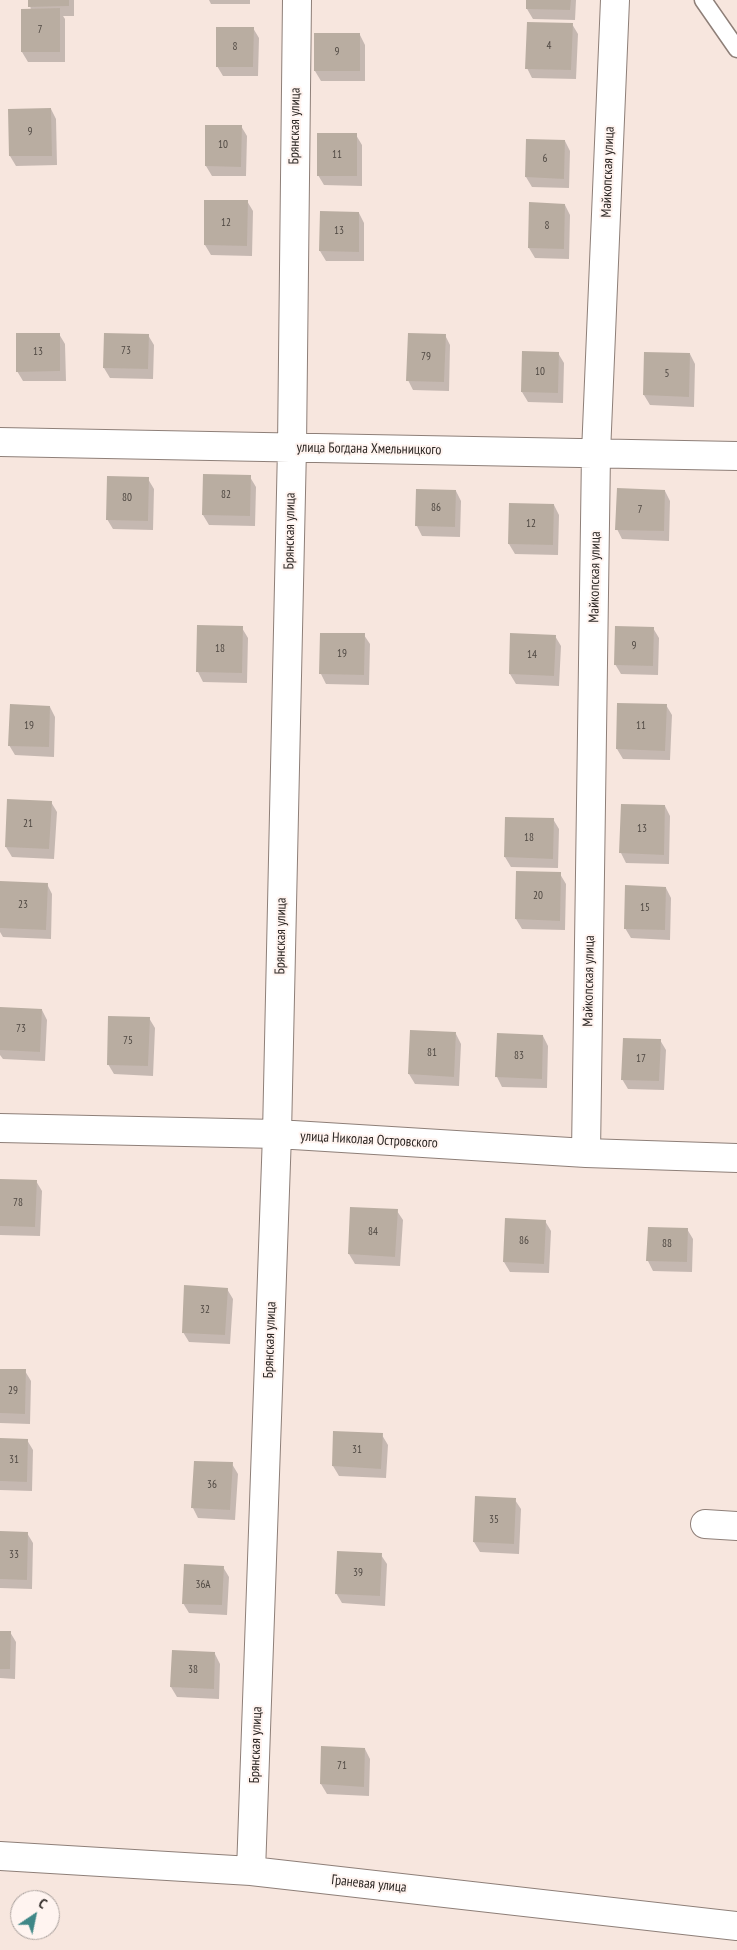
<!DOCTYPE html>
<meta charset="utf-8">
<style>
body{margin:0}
#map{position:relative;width:737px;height:1950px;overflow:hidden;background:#f7e6de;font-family:"PT Sans Narrow",sans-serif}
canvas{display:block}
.north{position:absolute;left:10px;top:1890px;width:50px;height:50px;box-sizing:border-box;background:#fff4f0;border:1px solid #aba29e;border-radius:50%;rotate:34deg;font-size:14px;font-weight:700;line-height:20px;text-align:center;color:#2c2623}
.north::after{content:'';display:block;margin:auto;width:18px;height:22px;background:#3f8787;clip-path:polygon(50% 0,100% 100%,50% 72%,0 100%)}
</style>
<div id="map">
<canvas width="737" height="1950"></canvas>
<div class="north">С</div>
</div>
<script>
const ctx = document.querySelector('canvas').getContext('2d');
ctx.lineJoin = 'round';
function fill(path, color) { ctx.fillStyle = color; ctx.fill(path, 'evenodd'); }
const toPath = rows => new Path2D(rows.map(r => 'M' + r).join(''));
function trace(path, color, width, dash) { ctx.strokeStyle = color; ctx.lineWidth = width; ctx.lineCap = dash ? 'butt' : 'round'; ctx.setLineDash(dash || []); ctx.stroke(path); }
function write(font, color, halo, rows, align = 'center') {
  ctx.font = font + ' "PT Sans Narrow",sans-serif'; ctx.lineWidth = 4; ctx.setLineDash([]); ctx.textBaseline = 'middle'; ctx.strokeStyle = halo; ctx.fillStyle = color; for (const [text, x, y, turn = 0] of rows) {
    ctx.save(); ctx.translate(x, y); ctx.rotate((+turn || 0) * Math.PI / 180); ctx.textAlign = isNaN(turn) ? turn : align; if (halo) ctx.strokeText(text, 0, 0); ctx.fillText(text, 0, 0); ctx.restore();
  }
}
fill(toPath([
 [29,0,74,0,74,16,63,16,65,19,65,62,28,62,22,52,31,10],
 [209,0,250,0,250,4,211,4],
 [528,0,576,0,575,20,533,19,527,9],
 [572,24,578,34,576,79,532,78,527,68],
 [253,28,259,38,258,76,223,76,217,66],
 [360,35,365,45,365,81,321,81,315,71],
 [51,109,56,119,57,165,16,166,10,156],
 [241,126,247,136,246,176,212,176,206,166],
 [356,135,362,145,362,186,324,185,318,175],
 [565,141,570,151,569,188,532,187,526,177],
 [247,201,253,211,252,256,211,255,205,245],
 [565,205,570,215,569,259,535,258,529,248],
 [359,213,364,223,364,261,326,261,320,251],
 [59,334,65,344,66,381,23,381,17,371],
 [148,335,154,345,153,379,110,378,104,368],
 [445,335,450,345,449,391,413,390,408,380],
 [558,353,564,363,563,403,528,402,522,392],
 [690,354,695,364,694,407,650,405,644,395],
 [250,477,256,487,255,526,209,525,203,515],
 [148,479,154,489,153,530,113,529,107,519],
 [456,491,461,501,460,537,422,536,417,526],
 [665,491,670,501,669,541,622,539,617,529],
 [554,505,559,515,558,555,515,554,509,544],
 [242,628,248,638,247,683,203,682,198,672],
 [653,628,659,638,658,675,621,674,615,664],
 [321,634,364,635,370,644,369,685,326,684,321,674],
 [512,634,555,636,561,646,559,686,516,684,510,674],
 [666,705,672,715,670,760,623,759,617,749],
 [50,707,55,717,54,757,15,755,9,745],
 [51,802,57,812,54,859,12,857,6,847],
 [665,806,670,816,669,864,626,863,621,853],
 [507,818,553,819,559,829,558,868,511,867,505,857],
 [518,872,560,874,566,884,565,930,522,929,516,919],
 [0,882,47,884,52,894,51,939,3,937,0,932],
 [666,888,671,898,670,940,631,938,625,928],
 [0,1008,42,1010,47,1020,45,1061,3,1059,0,1055],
 [149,1018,155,1028,153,1076,114,1074,108,1064],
 [456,1034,461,1044,459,1086,415,1084,409,1074],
 [543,1036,548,1046,547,1088,502,1087,497,1077],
 [660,1040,666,1050,664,1090,628,1089,622,1079],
 [0,1180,36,1181,42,1191,40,1236,0,1235],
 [352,1208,397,1211,403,1220,400,1266,355,1264,349,1254],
 [545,1221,551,1231,549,1273,510,1272,504,1262],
 [687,1229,693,1239,692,1272,653,1271,648,1261],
 [227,1289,233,1299,230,1344,189,1342,183,1332],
 [0,1370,25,1371,31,1381,30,1424,0,1423],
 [334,1433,382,1435,388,1445,386,1478,339,1476,333,1466],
 [0,1439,27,1440,33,1450,32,1491,0,1490],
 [232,1464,238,1474,235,1520,198,1518,193,1508],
 [515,1500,521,1509,519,1554,480,1552,474,1542],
 [0,1532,27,1533,33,1543,32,1589,0,1588],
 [381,1555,387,1564,385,1606,342,1603,336,1593],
 [223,1567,229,1577,227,1615,189,1613,183,1603],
 [0,1632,10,1632,16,1642,15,1679,0,1678],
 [215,1654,220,1664,219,1699,177,1697,171,1687],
 [322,1747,365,1749,370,1759,369,1796,327,1794,321,1784]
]), '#0003');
fill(toPath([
 [28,0,69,0,69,6,28,7],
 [526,0,571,0,570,10,526,9],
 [60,8,60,52,21,52,21,9],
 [527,22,573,23,571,70,525,69],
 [216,27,254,27,253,67,216,67],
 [314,33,360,33,360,71,314,71],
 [51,108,52,156,9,156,8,109],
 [205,125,242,125,241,167,205,166],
 [317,133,357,133,357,176,317,176],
 [526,139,565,140,564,179,525,177],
 [204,200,248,200,247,246,204,245],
 [529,202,565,204,564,249,528,248],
 [320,211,359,212,359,252,319,251],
 [16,333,60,333,60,371,16,372],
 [104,333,149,334,148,369,103,368],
 [408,333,446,334,444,382,406,381],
 [522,351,559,352,558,393,521,392],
 [644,352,690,353,689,397,643,395],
 [203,474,251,475,250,516,202,515],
 [107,476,149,477,148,521,106,520],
 [617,488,665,490,664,531,615,530],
 [416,489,456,490,455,527,415,526],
 [509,503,554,504,553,545,508,544],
 [197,625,243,626,242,673,196,672],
 [615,626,654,627,653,666,614,665],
 [320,633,365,633,364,675,319,674],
 [510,633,556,635,554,676,509,674],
 [617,703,667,704,665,751,616,749],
 [10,704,50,706,49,747,8,746],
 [7,799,52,801,49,849,5,847],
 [621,804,665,805,664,855,619,853],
 [505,817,554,818,553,859,504,857],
 [516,871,561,872,560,921,515,919],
 [0,881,48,883,46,930,0,928],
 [625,885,666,887,665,930,624,929],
 [0,1007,42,1009,40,1052,0,1050],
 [108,1016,150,1017,148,1066,107,1065],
 [410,1030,456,1032,454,1077,408,1074],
 [497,1033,543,1035,542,1079,495,1077],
 [623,1038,661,1039,659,1081,621,1080],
 [0,1179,37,1180,35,1227,0,1226],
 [350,1207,398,1209,395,1257,348,1254],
 [505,1218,546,1220,544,1264,503,1262],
 [648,1227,688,1228,687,1262,646,1261],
 [184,1285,228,1288,225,1335,182,1333],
 [0,1369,26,1369,25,1414,0,1413],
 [333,1431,383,1433,381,1469,332,1466],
 [0,1438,28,1439,27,1482,0,1481],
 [194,1461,233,1462,230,1510,191,1508],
 [475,1496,516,1498,514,1544,473,1542],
 [0,1531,28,1532,27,1580,0,1579],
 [337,1551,382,1553,380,1596,335,1594],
 [184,1564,224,1566,222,1605,182,1604],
 [0,1631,11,1631,10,1669,0,1669],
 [172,1650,215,1652,214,1689,170,1687],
 [321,1746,365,1748,364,1787,320,1784]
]), '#b9ada1');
const service = toPath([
 [703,0,737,49]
]);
const minor = toPath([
 [0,442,737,456],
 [0,1128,277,1134,586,1153,737,1158],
 [586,1153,596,453,615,0],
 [705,1524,737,1526],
 [0,1856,251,1871,737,1926],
 [251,1871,277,1134,292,447,297,0]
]);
trace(service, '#8e7f78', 19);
trace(minor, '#8e7f78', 30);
trace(service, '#fff', 16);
trace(minor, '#fff', 28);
write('11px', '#4f4842', null, [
 ["7",40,30],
 ["4",549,46],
 ["8",235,47],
 ["9",337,52],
 ["9",30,132],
 ["10",223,145],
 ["11",337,155],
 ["6",545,159],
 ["12",226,223],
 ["8",547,226],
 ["13",339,231],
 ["73",126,351],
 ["13",38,352],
 ["79",426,357],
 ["10",540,372],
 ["5",667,374],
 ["82",226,495],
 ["80",127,498],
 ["86",436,508],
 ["7",640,510],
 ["12",531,524],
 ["9",634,646],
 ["18",220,649],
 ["19",342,654],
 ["14",532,655],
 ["19",29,726],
 ["11",641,726],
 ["21",28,824],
 ["13",642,829],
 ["18",529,838],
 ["20",538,896],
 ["23",23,905],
 ["15",645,908],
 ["73",21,1029],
 ["75",128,1041],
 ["81",432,1053],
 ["83",519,1056],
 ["17",641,1059],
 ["78",18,1203],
 ["84",373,1232],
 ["86",524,1241],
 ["88",667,1244],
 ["32",205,1310],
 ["29",13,1391],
 ["31",357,1450],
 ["31",14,1460],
 ["36",212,1485],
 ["35",494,1520],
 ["33",14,1555],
 ["39",358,1573],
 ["36А",203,1585],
 ["38",193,1670],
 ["71",342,1766]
]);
write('14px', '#2c2623', '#fff4f0', [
 ["Брянская улица",295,126,-89],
 ["Майкопская улица",608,172,-88],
 ["улица Богдана Хмельницкого",369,449,1],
 ["Брянская улица",290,531,-89],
 ["Майкопская улица",595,577,-89],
 ["Брянская улица",281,936,-89],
 ["Майкопская улица",589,981,-89],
 ["улица Николая Островского",369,1140,3],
 ["Брянская улица",270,1340,-88],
 ["Брянская улица",256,1745,-88],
 ["Граневая улица",369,1884,6]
]);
</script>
